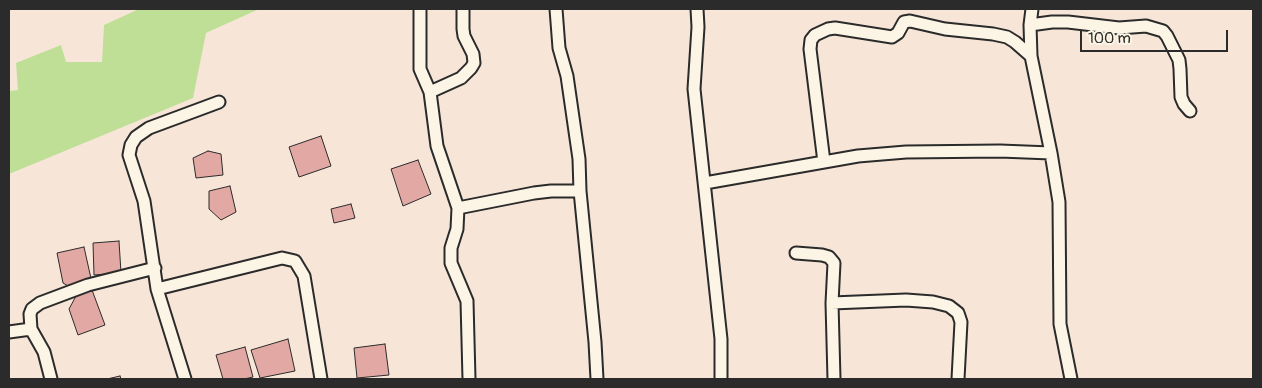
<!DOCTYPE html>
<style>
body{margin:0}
#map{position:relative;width:1262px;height:388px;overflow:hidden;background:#f7e6d8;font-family:Pangolin,sans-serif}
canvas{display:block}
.frame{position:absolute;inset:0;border:10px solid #2b2b2b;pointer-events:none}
.scale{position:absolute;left:1080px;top:30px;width:148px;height:22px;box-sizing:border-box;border:2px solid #2b2b2b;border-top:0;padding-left:6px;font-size:15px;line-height:18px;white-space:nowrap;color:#2b2b2b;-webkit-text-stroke:4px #fcf5e5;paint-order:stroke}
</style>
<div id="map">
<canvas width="1262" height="388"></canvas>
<div class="frame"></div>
<div class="scale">100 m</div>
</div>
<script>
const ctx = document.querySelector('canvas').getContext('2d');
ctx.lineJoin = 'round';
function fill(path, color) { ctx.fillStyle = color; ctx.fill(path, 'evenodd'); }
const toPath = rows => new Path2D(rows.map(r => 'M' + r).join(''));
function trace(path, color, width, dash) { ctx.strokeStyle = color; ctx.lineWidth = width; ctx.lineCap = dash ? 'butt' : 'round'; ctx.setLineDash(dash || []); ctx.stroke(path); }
fill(toPath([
 [139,9,259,9,206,33,193,98,9,174,9,91,18,90,16,63,61,45,66,62,102,62,104,25]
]), '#bfdf97');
const building = toPath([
 [321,136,331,166,299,177,289,147,321,136],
 [208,151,221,154,223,175,196,178,193,158,208,151],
 [418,160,431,194,403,206,391,169,418,160],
 [230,186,236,212,221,220,209,209,209,191,230,186],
 [351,204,355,218,334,223,331,209,351,204],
 [119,241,121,273,94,275,93,243,119,241],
 [84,247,92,283,70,287,63,283,57,253,84,247],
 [92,290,105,325,78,335,69,309,76,296,92,290],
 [288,339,295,371,260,378,251,350,288,339],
 [385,344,389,375,357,378,354,348,385,344],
 [245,347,253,377,244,379,223,379,216,355,245,347],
 [120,376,121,379,107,379,120,376]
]);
fill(building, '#e2a8a4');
trace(building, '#2b2b2b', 1);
const minor = toPath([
 [420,9,420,69,430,92,437,146,458,208,457,229,451,248,451,263,467,301,469,379],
 [556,9,559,48,567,76,579,159,580,191,595,342,597,379],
 [697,9,698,27,694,89,721,339,721,379],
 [1032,9,1030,25,1031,56,1051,153,1059,202,1060,324,1071,379],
 [1030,25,1052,22,1068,22,1119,28,1146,26,1163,31,1167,36,1179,60,1180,69,1181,97,1184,104,1190,111],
 [430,92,461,78,471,68,474,63,473,54,464,36,463,29,463,9],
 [824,162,810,49,811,40,815,35,828,29,835,28,892,37,898,33,904,22,910,21,945,29,993,34,1007,37,1015,42,1031,56],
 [705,183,858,156,906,152,1000,151,1051,153],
 [458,208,534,193,551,191,580,191],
 [796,253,822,255,829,257,834,263,832,303,834,379],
 [157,289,282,258,295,261,304,276,321,379],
 [832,303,906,300,933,302,949,306,958,313,961,322,958,379],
 [31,329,30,314,32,309,40,303,88,285,155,268],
 [9,332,31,329,44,352,51,379],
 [185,379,157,289,144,201,129,155,131,145,136,137,149,128,219,102]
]);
trace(minor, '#2b2b2b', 15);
trace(minor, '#fcf5e5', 11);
</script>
